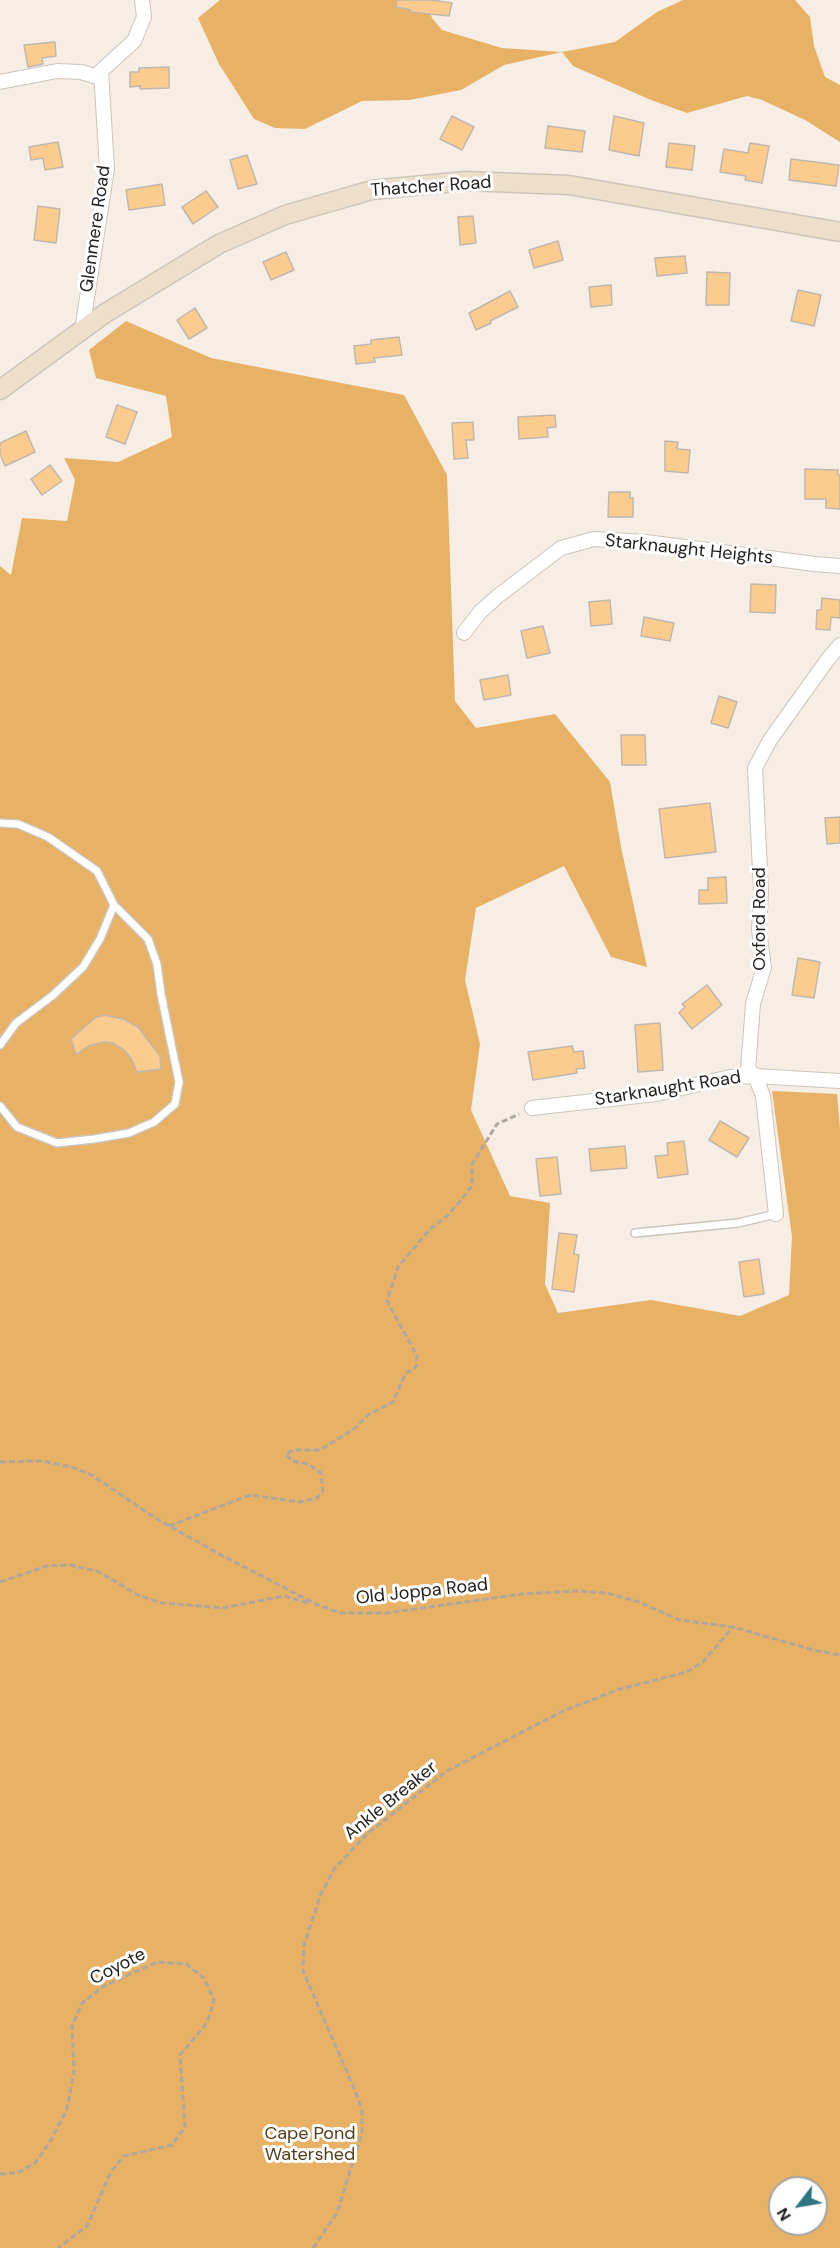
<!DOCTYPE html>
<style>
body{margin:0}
#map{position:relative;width:840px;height:2248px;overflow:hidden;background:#f6eee4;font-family:"DM Sans",sans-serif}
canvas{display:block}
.north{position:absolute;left:768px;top:2176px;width:60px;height:60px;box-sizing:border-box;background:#fff;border:2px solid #a5a4a3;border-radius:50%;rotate:239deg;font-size:16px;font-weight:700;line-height:24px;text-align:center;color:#1f1c19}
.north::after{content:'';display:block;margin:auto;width:21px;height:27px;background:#2f7582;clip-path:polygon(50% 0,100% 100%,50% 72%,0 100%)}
</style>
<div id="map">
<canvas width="840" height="2248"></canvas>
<div class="north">N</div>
</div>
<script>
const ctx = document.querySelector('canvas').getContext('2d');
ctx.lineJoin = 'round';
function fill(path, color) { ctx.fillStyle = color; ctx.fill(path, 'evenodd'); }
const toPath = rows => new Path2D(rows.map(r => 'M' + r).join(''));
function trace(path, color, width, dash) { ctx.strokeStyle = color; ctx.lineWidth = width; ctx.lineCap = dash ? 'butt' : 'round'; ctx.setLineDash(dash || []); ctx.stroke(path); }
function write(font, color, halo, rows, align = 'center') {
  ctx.font = font + ' "DM Sans",sans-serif'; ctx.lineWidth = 6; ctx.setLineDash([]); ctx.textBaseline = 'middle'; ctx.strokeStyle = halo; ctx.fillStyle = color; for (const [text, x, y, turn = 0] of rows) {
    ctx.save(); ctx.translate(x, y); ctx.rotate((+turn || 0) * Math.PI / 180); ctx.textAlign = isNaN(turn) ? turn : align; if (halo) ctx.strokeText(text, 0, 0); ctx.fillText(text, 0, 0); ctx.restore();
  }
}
fill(toPath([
 [220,0,425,0,432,18,442,30,502,48,562,52,615,42,657,12,683,0,795,0,810,17,814,46,825,77,840,85,840,142,805,120,762,100,747,96,687,113,651,100,573,66,562,52,504,65,461,90,409,100,362,101,305,129,275,128,254,119,219,64,198,18],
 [126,321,211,358,404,395,447,475,455,701,476,728,555,714,610,782,621,847,647,967,611,957,564,866,476,908,465,980,480,1044,471,1110,510,1196,550,1203,545,1284,558,1313,651,1300,740,1316,789,1295,792,1237,772,1091,837,1094,840,1128,840,2248,0,2248,0,566,11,575,22,518,67,521,75,480,64,458,118,462,172,437,166,396,96,378,89,350],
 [780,2188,816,2188,816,2224,780,2224]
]), '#e7b166');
const building = toPath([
 [397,0,432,0,452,3,449,16,410,12,411,10,396,7,397,0],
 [55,42,56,56,42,58,43,64,28,67,24,45,55,42],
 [169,67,169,88,140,89,140,86,130,87,130,72,139,72,139,68,169,67],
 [452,116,474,127,462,150,440,139,452,116],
 [614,116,644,123,639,156,609,150,614,116],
 [548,126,585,131,582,152,545,148,548,126],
 [58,142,63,167,45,170,43,158,31,160,29,147,58,142],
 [669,143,695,146,692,170,666,167,669,143],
 [750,143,769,146,762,183,745,180,746,176,720,172,724,149,748,153,750,143],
 [247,155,257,184,238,189,230,160,247,155],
 [791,159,839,165,836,186,789,180,791,159],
 [162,184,165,205,129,210,126,190,162,184],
 [206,191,218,207,193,224,182,207,206,191],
 [38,206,60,209,56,243,34,240,38,206],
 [473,216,476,243,460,245,458,217,473,216],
 [558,241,563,260,534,268,529,250,558,241],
 [286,252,294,270,271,280,263,262,286,252],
 [685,256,687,273,657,276,655,258,685,256],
 [707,272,730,273,729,305,706,305,707,272],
 [611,285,612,305,591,307,589,287,611,285],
 [798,290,821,295,814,326,791,321,798,290],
 [510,291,518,307,490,321,491,323,476,330,469,313,510,291],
 [195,308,207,328,189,339,177,320,195,308],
 [399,337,402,355,374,358,375,362,356,364,354,346,371,344,371,340,399,337],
 [117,405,137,412,125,444,106,437,117,405],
 [555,415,556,427,547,428,548,437,519,439,518,417,555,415],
 [473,422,474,440,466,440,468,458,454,459,452,423,473,422],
 [26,431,35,452,5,466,0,454,0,443,26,431],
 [665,441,678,442,677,449,690,450,688,473,665,471,665,441],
 [50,465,62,481,42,495,31,479,50,465],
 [805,469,838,470,838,475,840,475,840,509,826,508,826,499,805,499,805,469],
 [609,492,630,492,630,498,633,498,633,517,608,517,609,492],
 [751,584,776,585,775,613,750,612,751,584],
 [822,598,840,600,840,618,831,617,830,630,816,629,817,610,821,610,822,598],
 [610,600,612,624,591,626,589,602,610,600],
 [644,617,674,623,670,641,641,636,644,617],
 [543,626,550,653,527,658,521,631,543,626],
 [508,675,511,695,484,700,480,680,508,675],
 [719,696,737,702,728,728,711,723,719,696],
 [621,735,645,735,646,765,622,765,621,735],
 [710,803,716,852,665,858,659,809,710,803],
 [840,817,840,843,827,844,825,818,840,817],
 [726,877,727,903,699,904,699,890,708,890,708,878,726,877],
 [798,958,820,962,814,998,792,995,798,958],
 [707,985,722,1005,692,1029,679,1013,685,1007,682,1004,707,985],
 [104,1015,123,1019,138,1027,160,1056,161,1069,137,1072,131,1058,124,1050,113,1043,104,1042,88,1046,76,1055,71,1039,95,1018,104,1015],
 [660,1023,663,1070,638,1072,635,1025,660,1023],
 [572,1046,574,1052,583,1051,585,1068,576,1069,577,1073,533,1080,528,1052,572,1046],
 [720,1121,749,1138,737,1157,709,1140,720,1121],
 [684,1141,688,1174,658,1178,655,1156,668,1155,667,1143,684,1141],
 [625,1146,627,1168,591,1171,589,1149,625,1146],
 [557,1157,561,1194,540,1196,536,1159,557,1157],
 [559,1233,577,1235,574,1254,579,1255,574,1292,552,1289,559,1233],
 [759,1259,764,1294,744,1297,739,1262,759,1259]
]);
fill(building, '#fbcc8e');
trace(building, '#bfb7ae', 1.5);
const service = toPath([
 [0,823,18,824,48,837,97,871,114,905,148,939,157,964,161,994,179,1082,175,1104,154,1122,129,1133,94,1139,57,1143,17,1127,0,1106],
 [0,1045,16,1023,52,996,83,967,100,939,114,905],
 [635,1233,738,1223,776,1214]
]);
const minor = toPath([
 [0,82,57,71,81,72,101,78],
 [82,330,107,169,101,71,134,41,144,17,142,0],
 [464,633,480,612,498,596,561,548,594,539,646,542,815,564,840,566],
 [532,1108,656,1094,730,1077,755,1076,840,1081],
 [776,1214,763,1096,755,1076,748,1069,753,1004,764,967,759,930,761,892,755,768,770,740,828,659,840,645]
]);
const secondary = toPath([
 [0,390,104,314,219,244,285,215,372,190,465,181,569,185,840,232]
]);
trace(service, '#ccc5bb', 10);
trace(minor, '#ccc5bb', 16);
trace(secondary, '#ccc5bb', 21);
trace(toPath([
 [0,1462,43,1461,71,1467,90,1474,157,1519,223,1556,318,1605,340,1613,387,1613,521,1594,579,1591,607,1593,639,1602,680,1620,733,1627,813,1650,840,1655],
 [169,1526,250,1495,300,1502,317,1498,323,1491,321,1473,308,1464,292,1461,286,1454,293,1450,320,1450,354,1429,368,1415,393,1402,405,1374,416,1367,417,1356,387,1301,398,1267,430,1229,447,1216,461,1200,472,1186,472,1164,497,1124,519,1114],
 [0,1582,47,1566,69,1565,97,1571,140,1596,162,1603,222,1608,284,1596,309,1603],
 [0,2174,17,2173,35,2163,50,2142,67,2109,74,2072,72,2026,82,2003,104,1986,157,1962,186,1964,204,1978,214,2000,207,2023,180,2055,185,2127,172,2145,124,2156,111,2172,87,2226,58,2248],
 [313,2248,337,2213,362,2133,362,2111,357,2095,303,1971,304,1945,321,1894,334,1869,367,1834,447,1771,563,1711,620,1689,687,1672,703,1662,733,1627]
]), '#ada7a0', 3, [6, 3]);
trace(service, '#fff', 7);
trace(minor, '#fff', 14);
trace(secondary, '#eedfca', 18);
write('18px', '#1f1c19', '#fff', [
 ["Thatcher Road",431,187,-4],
 ["Glenmere Road",96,229,-82],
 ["Starknaught Heights",689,550,6],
 ["Oxford Road",760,919,-90],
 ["Starknaught Road",668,1089,-9],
 ["Old Joppa Road",422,1592,-6],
 ["Ankle Breaker",391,1801,-39],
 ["Coyote",118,1967,-27]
]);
write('18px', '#533c19', '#fff', [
 ["Cape Pond",310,2134],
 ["Watershed",310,2155]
]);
</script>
